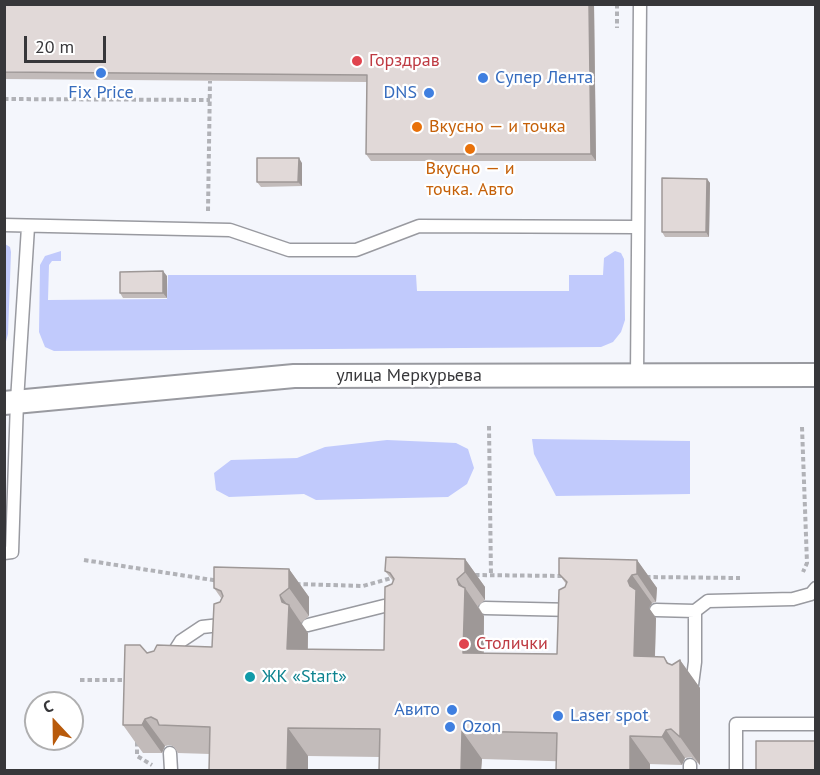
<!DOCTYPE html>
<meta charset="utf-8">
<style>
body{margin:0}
#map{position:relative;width:820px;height:775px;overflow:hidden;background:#f4f6fc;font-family:"PT Sans",sans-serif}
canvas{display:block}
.frame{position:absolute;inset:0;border:6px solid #37373a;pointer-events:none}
.north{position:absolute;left:24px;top:691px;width:60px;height:60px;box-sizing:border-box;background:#fff;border:2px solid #afafb0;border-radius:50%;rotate:338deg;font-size:16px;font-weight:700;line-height:24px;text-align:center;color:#37373a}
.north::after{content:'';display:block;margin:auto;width:21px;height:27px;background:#b85a0b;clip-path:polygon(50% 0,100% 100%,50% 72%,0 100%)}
.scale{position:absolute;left:24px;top:36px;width:82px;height:27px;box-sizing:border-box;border:3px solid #37373a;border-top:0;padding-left:8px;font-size:18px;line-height:21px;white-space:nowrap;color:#37373a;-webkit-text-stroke:4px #fff;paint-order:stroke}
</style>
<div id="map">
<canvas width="820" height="775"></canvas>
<div class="frame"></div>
<div class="north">С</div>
<div class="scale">20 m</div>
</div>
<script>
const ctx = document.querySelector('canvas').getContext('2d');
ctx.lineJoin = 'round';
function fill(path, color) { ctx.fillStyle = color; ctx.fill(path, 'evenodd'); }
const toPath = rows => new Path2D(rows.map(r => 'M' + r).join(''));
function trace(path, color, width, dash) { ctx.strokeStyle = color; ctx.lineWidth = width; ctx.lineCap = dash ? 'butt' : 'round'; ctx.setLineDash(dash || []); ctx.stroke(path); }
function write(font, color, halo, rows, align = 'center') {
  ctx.font = font + ' "PT Sans",sans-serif'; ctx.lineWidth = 4.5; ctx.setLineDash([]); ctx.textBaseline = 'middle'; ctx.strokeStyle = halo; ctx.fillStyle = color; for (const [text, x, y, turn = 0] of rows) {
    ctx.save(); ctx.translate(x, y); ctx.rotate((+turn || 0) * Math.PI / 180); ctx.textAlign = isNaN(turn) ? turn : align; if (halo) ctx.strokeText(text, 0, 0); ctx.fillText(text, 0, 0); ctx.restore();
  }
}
fill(toPath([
 [5,244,10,247,11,252,8,334,5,345],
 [61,251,61,261,52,261,49,265,48,300,167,299,168,275,416,275,417,291,569,291,569,275,603,275,604,258,615,251,621,253,624,259,625,320,621,332,613,342,601,347,54,351,45,347,39,332,40,265,45,256],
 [532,439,690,441,690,494,556,496,534,454],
 [387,440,456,443,468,449,474,468,467,484,448,497,316,500,304,494,229,497,216,490,214,473,231,460,297,458,325,447]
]), '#c1cafc');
const service = toPath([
 [4,225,230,230,289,250,356,250,419,226,636,227],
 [637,375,640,4],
 [4,553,12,552,17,401,28,227],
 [485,608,574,610],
 [656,610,695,611,708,601,793,599,811,594,816,588],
 [308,625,384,606,401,607],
 [169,660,181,641,202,627,229,624],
 [692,685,695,662,695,611],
 [170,753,171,770],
 [690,765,690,770],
 [736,770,736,724,816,724]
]);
const minor = toPath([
 [4,403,294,376,816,375]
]);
trace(service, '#999aa0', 15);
trace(minor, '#999aa0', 26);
trace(toPath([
 [617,4,617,28],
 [4,99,210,100],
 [208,211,210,81],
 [489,426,491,576],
 [802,427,807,563,803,572],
 [84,560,219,581],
 [475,575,563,576],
 [646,577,740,578],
 [296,584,363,586,395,577],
 [80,680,128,680],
 [137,742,137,756,152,765]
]), '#b1b2b7', 4, [4.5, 3]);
trace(service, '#fff', 12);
trace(minor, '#fff', 22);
fill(toPath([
 [4,4,594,4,596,161,371,161,366,154,367,82,4,79],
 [302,163,302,186,261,187,257,182],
 [707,179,710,183,709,237,665,237,662,232],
 [167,276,167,298,123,298,120,293],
 [465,559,485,587,485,600,478,606,484,616,484,653,557,654,566,584,559,574,637,560,657,588,656,602,652,603,649,608,656,618,655,657,672,665,680,660,700,688,700,765,691,757,685,758,682,765,482,759,481,771,379,771,379,757,308,756,308,771,209,771,210,754,178,753,174,747,170,745,165,746,162,753,143,753,123,725,147,653,212,647,220,602,221,598,214,588,289,569,309,597,309,616,301,623,308,633,308,649,384,650,393,581,385,571]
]), '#c2bbba');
fill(toPath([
 [589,4,594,4,596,161,591,154],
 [299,158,302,163,302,186,298,182],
 [707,179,710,183,709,237,706,232],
 [163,271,167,276,167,298,163,293],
 [465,559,485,587,485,600,465,572],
 [637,560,657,588,656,602,637,574],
 [289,569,309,597,309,616,289,588],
 [632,575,652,603,649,608,656,618,654,684,634,656,630,586,628,581],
 [457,579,465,590,465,588,484,616,483,681,463,653],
 [280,595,289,607,289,605,308,633,307,677,287,649,282,602],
 [664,657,680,680,680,660,700,688,700,765,680,737],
 [145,719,165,746,162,753,142,725],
 [288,728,308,756,308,771,287,771],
 [666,730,685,758,682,765,662,737],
 [462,731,482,759,481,771,461,771],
 [630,736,650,764,650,771,630,771]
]), '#9e9897');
const building = toPath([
 [4,4,589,4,591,154,366,154,367,75,4,72,4,4],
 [257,158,299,158,298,182,257,182,257,158],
 [662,178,707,179,706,232,662,232,662,178],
 [163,271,163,293,120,293,120,272,163,271],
 [386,557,465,559,465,572,457,579,459,585,465,588,463,653,557,654,559,590,565,587,567,582,559,574,559,558,637,560,637,574,632,575,628,581,630,586,636,590,634,656,664,657,667,663,672,665,680,660,680,737,671,729,666,730,662,737,630,736,630,771,556,771,557,733,462,731,461,771,379,771,380,729,288,728,287,771,209,771,210,727,159,725,157,720,151,717,145,719,142,725,123,725,125,645,140,645,147,653,154,651,157,645,212,647,214,604,220,602,223,596,221,591,214,588,214,567,289,569,289,588,280,595,282,602,289,605,287,649,384,650,385,587,392,584,394,579,390,573,385,571,386,557],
 [756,741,816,741,816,771,756,771,756,741]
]);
fill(building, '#e1d9d8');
trace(building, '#9e9897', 1.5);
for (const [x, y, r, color] of [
 [357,61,6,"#e0444e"],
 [101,73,6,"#3f7fe0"],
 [483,78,6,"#3f7fe0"],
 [429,93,6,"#3f7fe0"],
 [417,127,6,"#e8710a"],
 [470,149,6,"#e8710a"],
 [464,644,6,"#e0444e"],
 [250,677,6,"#0f9aa8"],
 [452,710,6,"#3f7fe0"],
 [558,716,6,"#3f7fe0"],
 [450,727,6,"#3f7fe0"]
]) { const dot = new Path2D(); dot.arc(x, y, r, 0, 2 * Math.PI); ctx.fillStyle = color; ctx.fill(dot); trace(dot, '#fff', 2); }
write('18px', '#be3a42', '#fff', [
 ["Горздрав",369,61],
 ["Столички",476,644]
], 'left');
write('18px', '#366cbe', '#fff', [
 ["Супер Лента",495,78],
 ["Fix Price",101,93,"center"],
 ["DNS",417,93,"right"],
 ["Авито",440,710,"right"],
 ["Laser spot",570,716],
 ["Ozon",462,727]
], 'left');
write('18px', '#c56008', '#fff', [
 ["Вкусно — и точка",429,127],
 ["Вкусно — и",470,169,"center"],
 ["точка. Авто",470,190,"center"]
], 'left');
write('18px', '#37373a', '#fff', [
 ["улица Меркурьева",409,376]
]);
write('18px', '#0d838f', '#fff', [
 ["ЖК «Start»",262,677]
], 'left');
</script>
